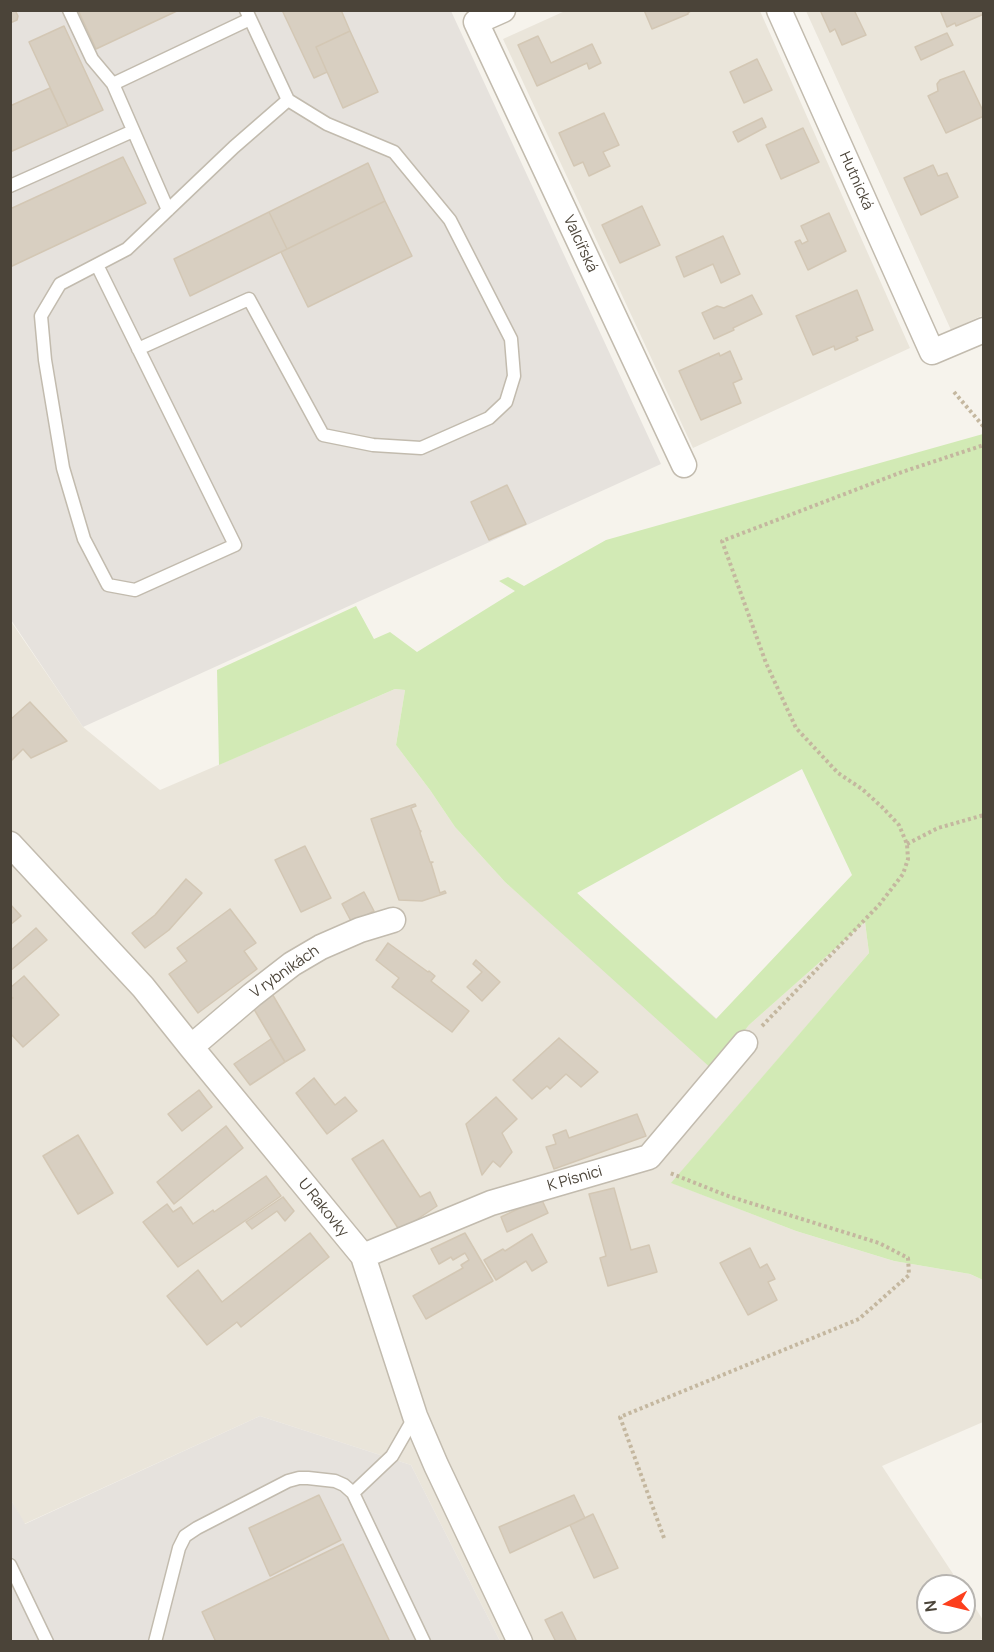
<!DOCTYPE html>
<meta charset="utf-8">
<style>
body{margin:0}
#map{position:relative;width:994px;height:1652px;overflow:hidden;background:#f6f3ec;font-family:Manrope,sans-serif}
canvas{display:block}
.frame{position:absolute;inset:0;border:12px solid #4b4439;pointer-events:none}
.north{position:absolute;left:916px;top:1574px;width:60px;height:60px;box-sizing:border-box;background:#fff;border:2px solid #b7b4b0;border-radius:50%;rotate:262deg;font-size:16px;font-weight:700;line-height:24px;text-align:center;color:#4b4439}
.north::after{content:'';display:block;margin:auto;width:21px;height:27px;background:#fc3f1d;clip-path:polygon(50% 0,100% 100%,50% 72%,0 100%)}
</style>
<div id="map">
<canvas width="994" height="1652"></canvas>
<div class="frame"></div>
<div class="north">N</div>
</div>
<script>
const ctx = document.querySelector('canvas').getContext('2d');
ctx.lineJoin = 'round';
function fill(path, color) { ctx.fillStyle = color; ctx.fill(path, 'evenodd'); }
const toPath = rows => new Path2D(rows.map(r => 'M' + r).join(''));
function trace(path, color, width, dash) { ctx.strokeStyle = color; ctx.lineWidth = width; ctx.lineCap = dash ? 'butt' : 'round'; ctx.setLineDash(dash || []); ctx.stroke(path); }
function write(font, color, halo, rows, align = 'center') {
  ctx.font = font + ' Manrope,sans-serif'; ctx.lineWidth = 4.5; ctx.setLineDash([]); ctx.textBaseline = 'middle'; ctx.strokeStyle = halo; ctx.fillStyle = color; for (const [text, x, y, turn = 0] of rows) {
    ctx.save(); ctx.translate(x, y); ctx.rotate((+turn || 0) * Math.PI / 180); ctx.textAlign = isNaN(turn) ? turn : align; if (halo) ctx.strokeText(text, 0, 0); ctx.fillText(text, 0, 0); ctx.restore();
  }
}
fill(toPath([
 [565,11,760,11,910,348,693,448,503,39],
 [806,11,983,11,983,315,951,330],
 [10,620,83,727,160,790,395,689,405,690,396,745,430,790,455,827,505,882,540,913,577,893,738,1038,749,1025,865,922,869,953,672,1183,796,1231,894,1261,970,1274,983,1280,983,1422,882,1466,961,1586,928,1586,928,1622,964,1622,964,1590,983,1620,983,1638,978,1642,500,1641,411,1465,260,1416,24,1524,10,1498]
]), '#eae5da');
fill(toPath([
 [10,11,451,11,661,464,83,727,11,620],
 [260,1416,411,1465,500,1641,11,1641,10,1498,25,1524]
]), '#e6e2dd');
fill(toPath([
 [983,434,983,1280,970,1274,894,1261,796,1231,671,1183,869,953,865,922,749,1025,713,1070,505,882,455,827,430,790,396,745,405,690,395,689,219,765,217,670,356,606,374,639,390,632,417,652,515,591,499,581,508,577,524,586,606,540],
 [802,769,852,875,716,1019,577,893]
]), '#d2eab5');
const building = toPath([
 [10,10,15,10,18,16,17,20,10,23,10,10],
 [78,10,179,10,96,49,78,10],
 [282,10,341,10,350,31,316,47,327,72,314,78,282,10],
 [644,10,690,10,691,11,688,13,688,14,652,29,644,10],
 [820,10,854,10,866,35,842,45,835,29,830,32,820,10],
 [940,10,984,10,984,14,956,26,955,23,947,27,940,10],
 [64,26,103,110,68,126,29,42,64,26],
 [350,31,378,92,343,108,316,47,350,31],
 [947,33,953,45,921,60,915,47,947,33],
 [538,36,551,63,592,44,601,63,589,69,587,63,537,86,518,45,538,36],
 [757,59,772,90,744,103,730,72,757,59],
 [964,71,984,113,984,116,946,133,928,96,938,91,937,84,940,80,964,71],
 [50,88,68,126,10,152,10,106,50,88],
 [604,113,619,145,603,152,610,166,589,176,583,162,574,166,559,133,604,113],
 [762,118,766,127,738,142,733,132,762,118],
 [803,128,819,162,781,179,766,145,803,128],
 [123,157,146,203,10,267,10,209,123,157],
 [368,163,385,201,287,249,269,212,368,163],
 [933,165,938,176,947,173,958,197,921,215,904,178,933,165],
 [385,201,412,256,308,307,281,252,385,201],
 [642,206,660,245,620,263,602,225,642,206],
 [269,212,287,249,190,296,174,259,269,212],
 [829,213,846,251,808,270,795,242,800,240,802,244,808,241,801,226,829,213],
 [723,236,740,274,721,283,713,264,684,277,676,257,723,236],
 [857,290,873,330,856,337,858,340,835,350,834,346,813,355,796,316,857,290],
 [752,295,762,314,733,328,734,330,714,339,702,313,717,306,724,308,752,295],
 [730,351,742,379,733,383,741,403,701,420,679,371,719,353,720,356,730,351],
 [507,485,526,524,489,540,471,502,507,485],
 [30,702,67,741,31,758,23,749,12,760,10,758,10,720,30,702],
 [415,804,416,806,411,808,420,831,421,831,420,833,430,862,433,862,431,863,440,893,445,891,446,893,422,901,399,900,371,819,415,804],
 [305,846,331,898,301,912,275,860,305,846],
 [186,879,202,893,169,930,145,948,132,933,155,915,186,879],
 [364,892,374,911,352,923,342,904,364,892],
 [10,904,21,916,10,925,10,904],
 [230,909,256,943,244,951,257,969,198,1013,169,974,187,961,177,948,230,909],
 [36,928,47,940,10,971,10,951,36,928],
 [388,943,428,972,429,971,435,976,431,981,469,1011,452,1032,392,987,399,978,376,960,388,943],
 [476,960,500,982,482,1001,467,987,482,972,473,964,476,960],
 [24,976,59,1015,23,1047,10,1033,10,1000,13,998,10,996,10,988,24,976],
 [271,992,305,1050,285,1062,251,1004,271,992],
 [559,1038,598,1072,581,1087,566,1074,550,1089,547,1086,532,1099,513,1080,559,1038],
 [271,1039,285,1062,250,1085,234,1064,271,1039],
 [314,1078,335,1105,345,1097,357,1111,327,1134,296,1093,314,1078],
 [199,1090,212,1107,182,1131,168,1114,199,1090],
 [496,1097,517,1119,502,1133,512,1152,500,1167,493,1161,482,1175,466,1124,496,1097],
 [637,1114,646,1136,554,1169,546,1147,556,1144,553,1135,566,1130,569,1138,637,1114],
 [226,1126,243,1148,174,1204,157,1182,226,1126],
 [78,1135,113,1193,78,1214,43,1156,78,1135],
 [383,1140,420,1197,430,1192,437,1206,400,1231,352,1159,383,1140],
 [266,1176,281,1196,178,1267,143,1222,167,1204,173,1212,181,1207,193,1224,213,1210,214,1212,266,1176],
 [614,1188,631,1250,649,1245,657,1272,608,1286,600,1258,606,1256,589,1194,614,1188],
 [283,1197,294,1211,285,1221,277,1211,252,1229,246,1222,283,1197],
 [541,1198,548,1213,507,1232,501,1217,541,1198],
 [310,1233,329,1257,241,1327,237,1322,207,1345,167,1296,198,1270,222,1302,310,1233],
 [465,1233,493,1281,426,1319,413,1296,463,1268,461,1265,469,1260,465,1253,453,1260,451,1257,439,1264,431,1249,465,1233],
 [532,1234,547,1262,532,1271,526,1261,496,1280,484,1260,503,1249,505,1251,532,1234],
 [750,1248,760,1268,767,1264,775,1279,768,1282,777,1300,748,1315,720,1263,750,1248],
 [319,1495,341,1540,270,1576,249,1528,319,1495],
 [574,1495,585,1518,510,1553,499,1527,574,1495],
 [593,1514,618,1568,594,1578,570,1525,593,1514],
 [343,1544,390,1642,216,1642,202,1612,343,1544],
 [562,1612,577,1642,556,1642,545,1620,562,1612]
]);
fill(building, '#d8cfc1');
trace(building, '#d3c7b4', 1.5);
const service = toPath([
 [69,10,92,59,113,84],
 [10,186,133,131],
 [168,210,113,84,250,19],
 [97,265,235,545,135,590,108,585,84,539,63,468,45,360,41,316,60,284,127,249,234,147,288,100],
 [138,349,249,299,323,435,373,445,421,448,489,418,506,402,514,376,511,339,450,220,394,152,327,124,288,100,246,10],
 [353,1493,392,1456,415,1416],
 [10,1565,47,1642],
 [155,1642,179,1548,185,1536,197,1528,288,1481,299,1478,308,1478,335,1481,344,1485,353,1493,424,1642]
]);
const minor = toPath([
 [503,10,476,22,684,465],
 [779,10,932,352,984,330],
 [10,844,143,987,191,1047,363,1256,415,1416,436,1465,520,1642],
 [191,1047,252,995,292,964,321,947,360,930,393,920],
 [363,1256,491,1203,649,1157,745,1043]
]);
trace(service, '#c2bbae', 15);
trace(minor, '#c2bbae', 27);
trace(toPath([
 [954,392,984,427],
 [907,844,938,828,984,815],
 [762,1026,879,905,903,874,908,859,907,844,899,825,882,807,862,789,838,773,796,728,766,663,722,541,902,472,984,445],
 [664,1538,620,1417,859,1319,909,1275,908,1258,879,1243,728,1196,670,1173]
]), '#c4b79f', 4, [3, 3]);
trace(service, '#fff', 12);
trace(minor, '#fff', 24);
write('15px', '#4b4439', '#fff', [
 ["Hutnická",856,181,66],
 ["Valcířská",580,244,65],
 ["V rybníkách",285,972,-35],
 ["K Písnici",575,1179,-16],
 ["U Rakovky",323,1208,51]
]);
</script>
